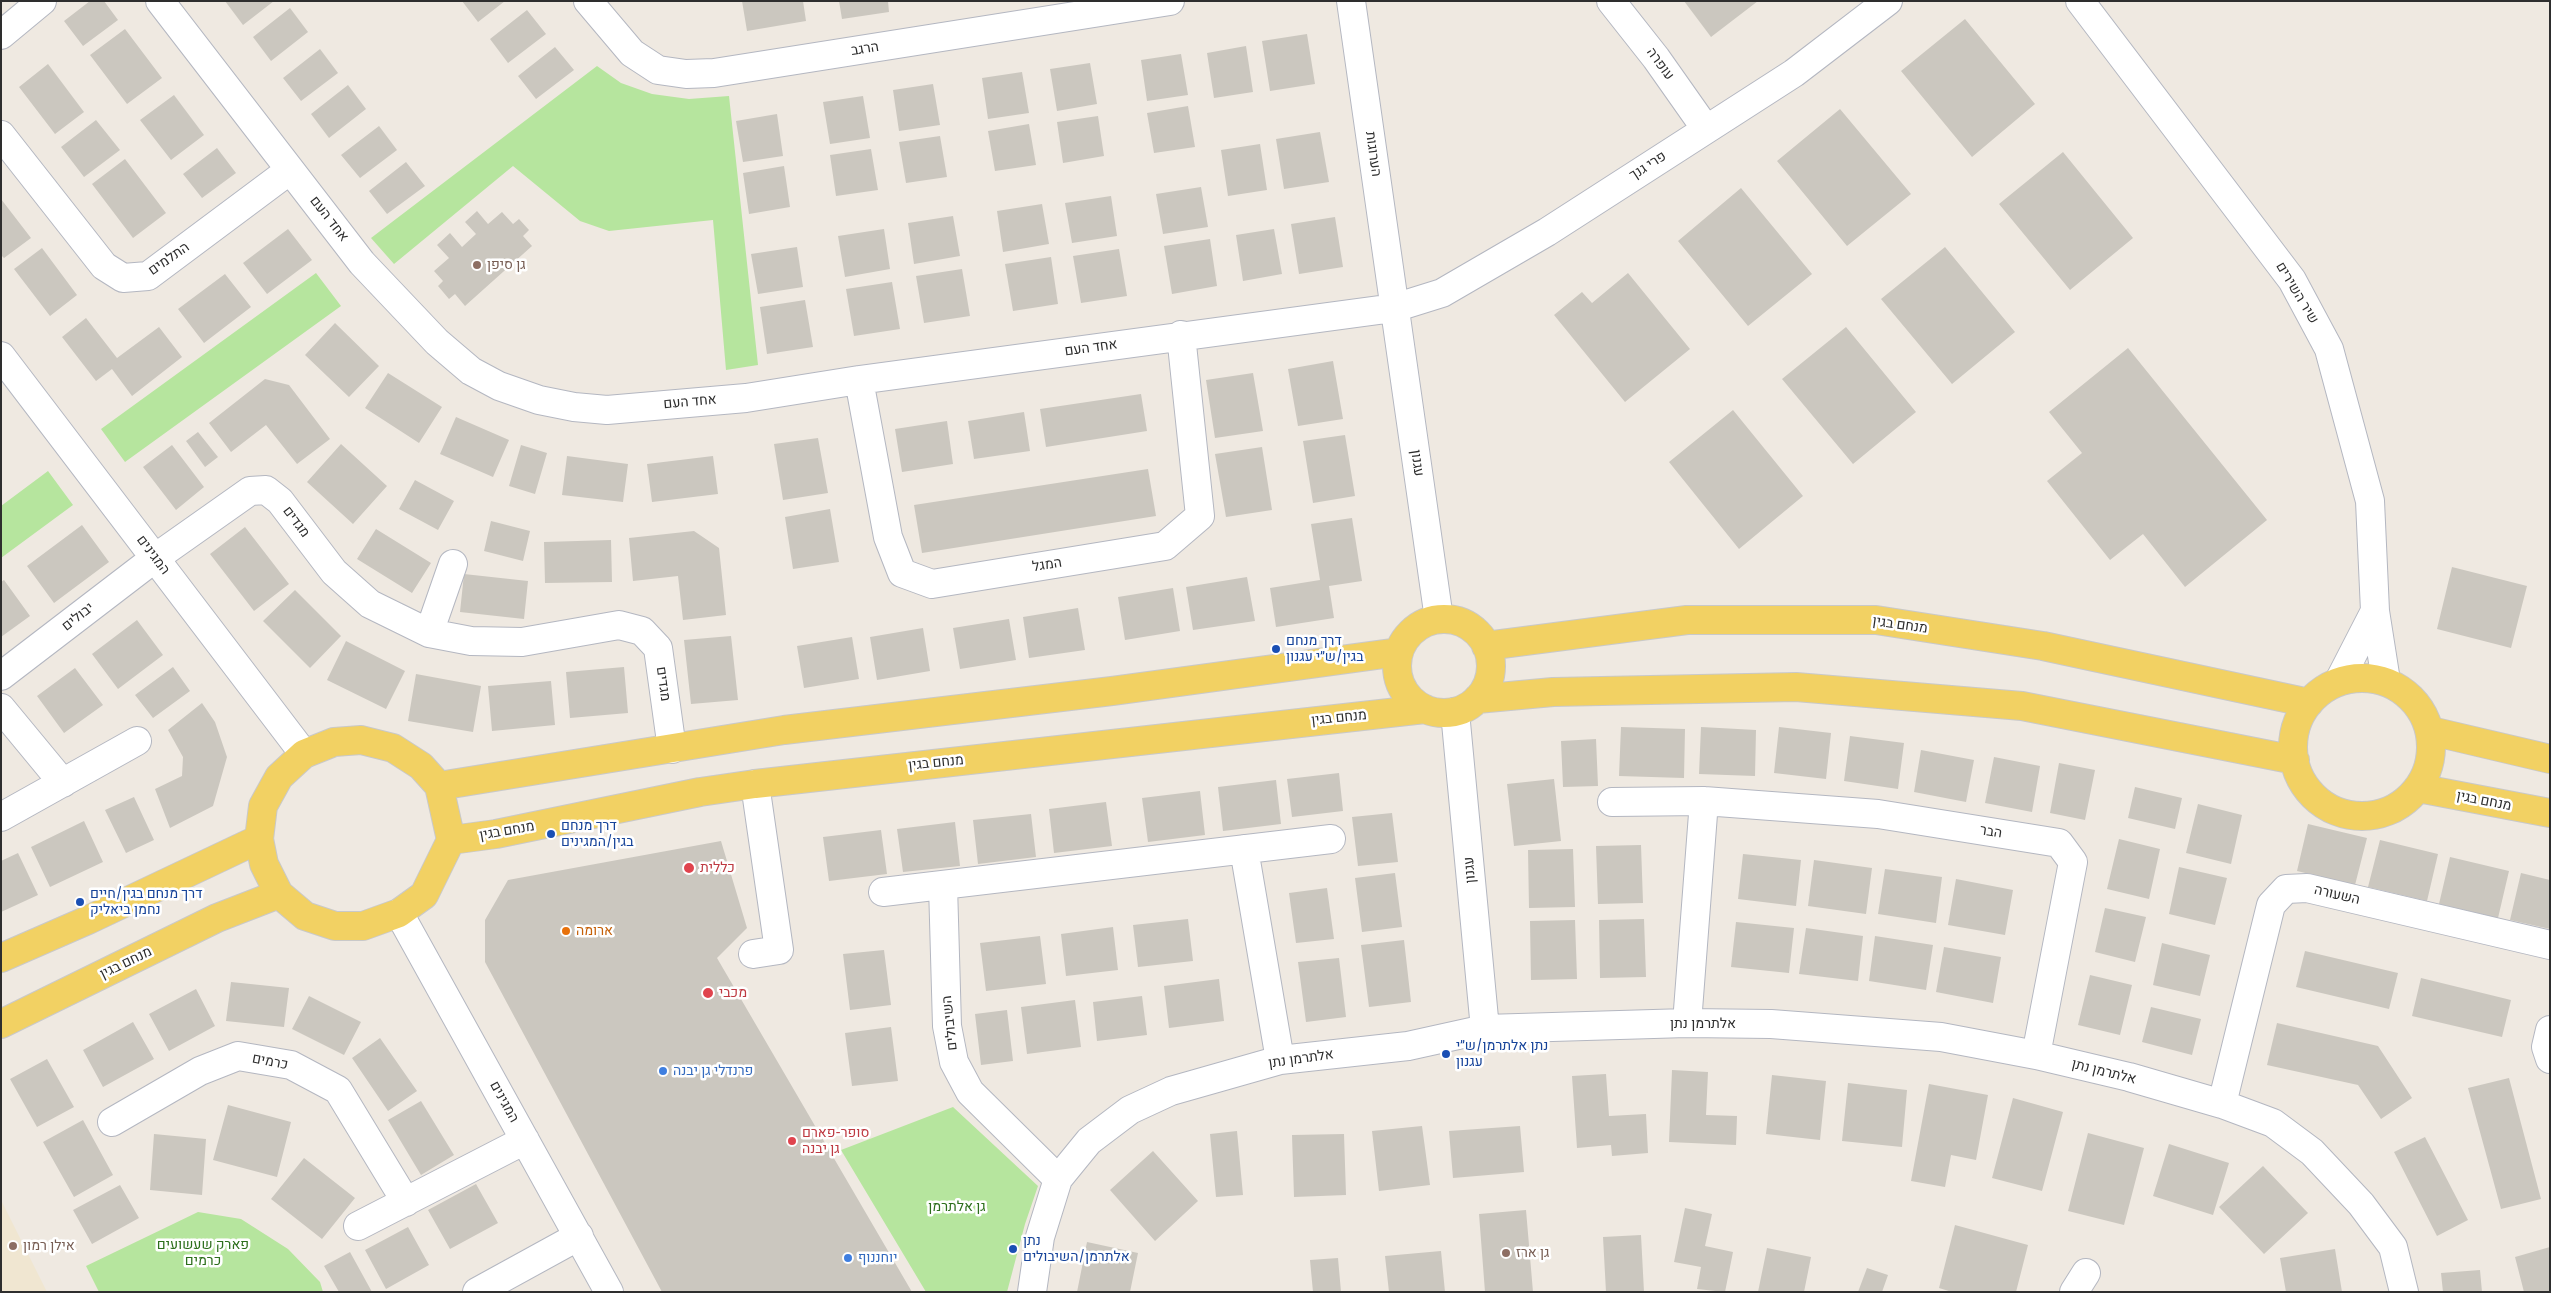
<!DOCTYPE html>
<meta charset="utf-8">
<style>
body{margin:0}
#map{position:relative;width:2551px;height:1293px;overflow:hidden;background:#efe9e1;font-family:"Fira Sans Condensed",sans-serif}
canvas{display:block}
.frame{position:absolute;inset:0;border:2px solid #2e2e2e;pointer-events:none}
</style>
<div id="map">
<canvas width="2551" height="1293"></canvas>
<div class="frame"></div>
</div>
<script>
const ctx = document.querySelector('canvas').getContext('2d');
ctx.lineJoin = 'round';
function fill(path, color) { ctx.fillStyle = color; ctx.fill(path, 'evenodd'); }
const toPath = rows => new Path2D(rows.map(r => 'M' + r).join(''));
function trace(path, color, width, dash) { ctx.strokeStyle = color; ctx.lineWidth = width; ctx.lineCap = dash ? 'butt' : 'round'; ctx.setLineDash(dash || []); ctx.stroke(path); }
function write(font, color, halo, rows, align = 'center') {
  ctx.font = font + ' "Fira Sans Condensed",Heebo,sans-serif'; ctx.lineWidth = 5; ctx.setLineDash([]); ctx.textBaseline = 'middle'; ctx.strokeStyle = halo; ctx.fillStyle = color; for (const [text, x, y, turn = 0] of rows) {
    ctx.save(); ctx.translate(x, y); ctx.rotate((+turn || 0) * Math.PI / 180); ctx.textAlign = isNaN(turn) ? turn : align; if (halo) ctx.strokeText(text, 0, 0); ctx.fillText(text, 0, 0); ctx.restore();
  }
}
fill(toPath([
 [1,1200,47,1292,1,1292]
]), '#f0e6d1');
fill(toPath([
 [597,66,621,83,652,94,689,99,729,96,758,365,726,370,713,220,609,231,580,221,513,166,394,264,371,238],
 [316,273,341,306,125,462,101,429],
 [48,471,73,505,1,558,1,506],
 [953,1107,1038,1186,1025,1224,1007,1292,926,1292,841,1150],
 [198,1212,241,1219,288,1249,320,1282,323,1292,99,1292,86,1266]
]), '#b6e59e');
fill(toPath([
 [90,1,104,1,118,20,83,46,64,21],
 [225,1,274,1,243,25],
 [462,1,505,1,478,22],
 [742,1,803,1,806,21,747,31],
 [839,1,888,1,889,12,842,19],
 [1684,1,1758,1,1711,37],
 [290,8,308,32,271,61,253,37],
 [527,10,546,34,508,63,490,39],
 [1965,19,2035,104,1972,157,1901,71],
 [125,29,162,78,127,104,90,55],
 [1307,34,1315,84,1270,91,1262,41],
 [1246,46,1253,92,1214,98,1207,53],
 [555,47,574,70,536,99,518,76],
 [320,49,338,73,301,101,283,78],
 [1181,54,1188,95,1147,101,1141,60],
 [1090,63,1097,104,1057,111,1050,69],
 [48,64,84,112,55,134,19,87],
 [1022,72,1029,113,988,119,982,78],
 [933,84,940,125,899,131,893,90],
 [348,85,366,109,329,138,311,114],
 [174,95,204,135,171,160,140,120],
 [863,96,870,138,830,144,823,102],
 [1188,106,1195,147,1154,153,1147,113],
 [1840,109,1911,194,1847,246,1777,161],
 [777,114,783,156,743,162,736,121],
 [1098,116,1104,156,1063,163,1057,122],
 [96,120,120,150,84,177,61,147],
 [1029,124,1036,165,995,171,988,131],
 [379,126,397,150,360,178,341,155],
 [1320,132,1329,182,1284,189,1276,139],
 [940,136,947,177,906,183,899,142],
 [1260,144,1267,190,1228,196,1221,150],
 [217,148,236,173,202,198,183,174],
 [871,149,878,190,836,196,830,155],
 [2063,152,2133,238,2070,290,1999,204],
 [125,159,166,213,133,238,92,184],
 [406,162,425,186,387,214,369,191],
 [784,166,790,207,749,214,743,173],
 [1201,187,1208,227,1163,234,1156,194],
 [1741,188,1812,274,1748,326,1678,241],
 [1111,196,1117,236,1072,243,1065,203],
 [1,199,31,238,4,258,1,255],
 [1042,204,1049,244,1003,252,997,211],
 [477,211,488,224,502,212,513,224,519,219,529,230,523,236,532,246,465,306,455,294,449,299,438,286,443,281,434,271,449,258,437,245,450,233,462,247,476,234,465,222],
 [953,216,960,256,914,264,908,223],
 [1335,217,1343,267,1299,274,1291,224],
 [288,229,312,260,267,294,243,263],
 [884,229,890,269,845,277,838,236],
 [1274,229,1282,274,1243,281,1236,235],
 [1210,239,1217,286,1172,294,1164,246],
 [797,247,803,287,758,294,751,254],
 [1945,247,2015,332,1952,384,1881,299],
 [42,248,77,295,50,316,14,269],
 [1119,249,1127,296,1081,303,1073,256],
 [1051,257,1058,304,1013,311,1005,264],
 [962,269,970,316,924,323,916,276],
 [1628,273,1690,349,1625,402,1554,315,1582,292,1592,303],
 [225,274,251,307,204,343,178,309],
 [892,282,900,329,854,336,846,289],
 [805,300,813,347,767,354,760,307],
 [86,318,117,358,159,327,182,357,132,396,112,369,96,381,62,337],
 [335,323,379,366,349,397,305,355],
 [1846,327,1916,412,1853,464,1782,379],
 [2128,348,2267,520,2185,587,2143,534,2110,560,2047,481,2082,453,2049,412],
 [1333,361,1343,419,1298,426,1288,369],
 [388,373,442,407,419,443,365,408],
 [1253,373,1263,431,1215,438,1206,380],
 [265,379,289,385,330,439,297,464,266,425,231,452,209,423],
 [1141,394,1147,431,1046,447,1040,409],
 [1733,410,1803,496,1739,549,1669,462],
 [1024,412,1030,451,974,459,968,421],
 [456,417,509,440,493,477,440,454],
 [947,421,953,464,902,472,895,429],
 [198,432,218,457,205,467,186,441],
 [1345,435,1355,496,1313,503,1303,441],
 [818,438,828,493,783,500,774,444],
 [341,444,387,486,353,524,307,482],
 [172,445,204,487,176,510,143,467],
 [521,445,547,453,535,494,509,486],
 [1262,447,1272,510,1226,517,1215,454],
 [567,456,628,464,623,502,562,495],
 [713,456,718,494,652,502,647,464],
 [1148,469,1156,516,922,553,914,505],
 [415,480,454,501,438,530,399,509],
 [830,509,839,562,793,569,785,517],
 [1352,518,1362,581,1329,586,1334,618,1276,627,1270,588,1320,580,1311,524],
 [491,521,530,531,523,561,484,551],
 [82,525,109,562,54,603,27,566],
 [245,527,289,584,254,611,210,554],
 [376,529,431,563,412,593,357,559],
 [694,531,719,548,726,615,683,620,678,576,633,581,629,538],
 [611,540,612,582,545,583,544,542],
 [2452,567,2527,586,2511,648,2437,629],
 [464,574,528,581,524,619,460,612],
 [1247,577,1255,621,1193,630,1186,587],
 [4,580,30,616,1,637,1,582],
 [1173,588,1180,631,1125,640,1118,597],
 [295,590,341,636,310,668,263,621],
 [1078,608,1085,650,1029,658,1023,617],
 [1009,619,1016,660,960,669,953,628],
 [137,620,163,655,118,689,92,654],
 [923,628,930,671,877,680,870,637],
 [731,636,738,700,691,704,684,640],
 [852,637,859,679,804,688,797,646],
 [346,641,405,671,386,709,327,680],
 [173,667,190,691,153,718,135,695],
 [624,667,628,713,570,718,566,672],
 [75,668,103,705,64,733,37,696],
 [416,674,481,686,473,732,408,721],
 [551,681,555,725,492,731,488,686],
 [202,703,215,722,227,757,213,806,170,828,155,789,182,776,183,757,168,730],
 [1621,727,1685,729,1684,778,1619,776],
 [1701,727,1756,730,1755,776,1699,774],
 [1779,727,1831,733,1826,779,1774,773],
 [1850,736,1904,743,1898,789,1844,781],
 [1596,739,1598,786,1563,787,1561,741],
 [1921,750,1974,760,1966,802,1914,792],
 [1994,757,2040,766,2032,812,1985,803],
 [2059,763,2095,770,2085,820,2050,813],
 [1339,773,1343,811,1292,817,1287,779],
 [1554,779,1561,841,1514,846,1507,784],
 [1276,780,1281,824,1223,831,1218,787],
 [2135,787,2182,798,2175,829,2128,818],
 [1200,791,1205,835,1148,842,1142,798],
 [134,797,154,840,126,853,105,810],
 [1106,802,1112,846,1054,853,1049,809],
 [2198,804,2242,815,2231,864,2186,853],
 [1392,813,1398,862,1358,866,1352,817],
 [1031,814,1036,857,978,864,973,820],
 [84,821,103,862,50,887,31,847],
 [955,822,960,866,903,872,897,829],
 [2308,824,2367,838,2355,885,2297,871],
 [881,830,887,874,829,881,823,837],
 [2119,839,2160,849,2149,899,2107,889],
 [2380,840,2438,854,2427,901,2368,887],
 [721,841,747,928,717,958,912,1292,662,1292,485,962,485,920,508,880],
 [1641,845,1643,903,1598,904,1596,846],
 [1573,849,1575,907,1529,908,1528,850],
 [18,853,38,895,1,912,1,861],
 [1743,854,1801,860,1796,906,1738,899],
 [2450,857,2509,871,2498,918,2439,904],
 [1814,860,1872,868,1866,914,1808,906],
 [2179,867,2227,878,2215,925,2169,914],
 [1885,869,1942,877,1936,923,1878,914],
 [1395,873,1402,927,1362,932,1355,878],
 [2521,873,2550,880,2550,929,2510,920],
 [1956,879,2013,890,2005,935,1948,925],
 [1327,888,1334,939,1296,943,1289,893],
 [2105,908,2146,917,2135,962,2095,952],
 [1188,919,1193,961,1138,967,1133,925],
 [1644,919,1646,977,1600,978,1599,920],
 [1575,920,1577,979,1531,980,1530,921],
 [1736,922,1794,928,1789,973,1731,967],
 [1113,927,1118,970,1066,976,1061,934],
 [1806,928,1863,936,1858,981,1799,974],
 [1040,936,1046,984,986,991,980,943],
 [1875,936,1933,945,1926,990,1869,981],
 [1404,940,1411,1002,1369,1007,1361,945],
 [2162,943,2210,955,2200,996,2153,985],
 [1944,947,2001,957,1993,1003,1936,992],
 [884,950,891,1005,850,1010,843,954],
 [2305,951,2398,973,2389,1009,2296,987],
 [1339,958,1346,1017,1306,1022,1298,962],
 [2090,975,2132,985,2120,1035,2078,1025],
 [2421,978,2511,1000,2502,1037,2412,1016],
 [1219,979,1224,1021,1169,1028,1164,986],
 [231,982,289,988,284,1027,226,1021],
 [196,989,215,1026,169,1051,149,1014],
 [309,996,361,1022,344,1055,292,1029],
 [1142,996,1147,1035,1097,1041,1093,1002],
 [1075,1000,1081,1047,1027,1054,1021,1007],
 [2151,1007,2201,1019,2192,1055,2142,1042],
 [1007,1010,1013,1061,981,1065,975,1014],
 [133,1022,154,1059,103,1087,83,1050],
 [2277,1023,2378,1046,2412,1098,2381,1119,2358,1085,2267,1065],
 [891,1027,898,1081,852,1086,845,1033],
 [380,1038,417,1091,388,1111,352,1058],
 [47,1059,74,1107,37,1127,10,1079],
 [1672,1070,1708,1072,1706,1115,1737,1116,1736,1145,1669,1142],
 [1606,1074,1609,1116,1646,1114,1648,1153,1612,1156,1611,1145,1577,1148,1572,1076],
 [1772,1075,1826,1081,1820,1140,1766,1134],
 [2509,1078,2541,1199,2501,1209,2468,1088],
 [1848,1083,1907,1090,1902,1147,1842,1141],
 [1929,1084,1988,1095,1976,1160,1951,1155,1945,1187,1911,1181],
 [2013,1098,2063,1112,2042,1191,1992,1178],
 [421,1101,454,1155,421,1175,388,1120],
 [228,1105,291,1122,277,1177,213,1160],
 [83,1120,113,1175,74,1197,43,1142],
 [1422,1126,1430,1185,1379,1191,1372,1131],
 [1520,1126,1524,1172,1453,1178,1449,1131],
 [1237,1131,1243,1195,1216,1197,1210,1134],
 [2088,1133,2144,1148,2124,1225,2068,1211],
 [154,1134,206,1139,202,1195,150,1190],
 [1344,1134,1346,1195,1294,1197,1292,1135],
 [2425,1137,2468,1220,2437,1236,2394,1152],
 [2169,1144,2229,1163,2213,1215,2153,1196],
 [1153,1151,1198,1201,1155,1241,1110,1190],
 [304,1158,355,1198,322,1239,271,1199],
 [2263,1166,2308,1213,2264,1254,2219,1207],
 [476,1184,498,1223,450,1249,428,1210],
 [120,1185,139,1218,92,1244,73,1210],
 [1685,1208,1712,1214,1705,1246,1733,1252,1725,1292,1697,1289,1701,1267,1674,1262],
 [1526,1210,1533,1292,1485,1292,1479,1214],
 [1955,1225,2028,1245,2016,1292,1952,1292,1939,1288],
 [408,1227,429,1265,386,1289,365,1250],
 [1641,1235,1644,1292,1606,1292,1603,1237],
 [1087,1242,1138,1253,1130,1292,1077,1292],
 [2550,1247,2550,1292,2524,1292,2515,1257],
 [1767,1248,1811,1257,1804,1292,1758,1292],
 [2335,1249,2342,1292,2286,1292,2280,1258],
 [1441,1251,1445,1292,1389,1292,1385,1256],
 [350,1252,372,1292,339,1292,324,1266],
 [1338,1258,1341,1292,1313,1292,1310,1260],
 [1867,1268,1888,1275,1882,1292,1858,1292],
 [2480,1270,2482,1292,2443,1292,2441,1273]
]), '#cbc7bf');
const minor = toPath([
 [160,1,362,263,437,342,471,371,499,386,539,400,574,407,607,410,746,398,859,380,1394,308,1442,293,1547,232,1794,73,1888,1],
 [588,1,632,53,658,70,686,74,714,73,1170,1],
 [1351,1,1439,619],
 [1611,1,1656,58,1706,129],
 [2080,1,2292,280,2329,349,2370,501,2375,611,2386,681],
 [1,35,42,1],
 [1,135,104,266,123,278,148,276,290,170],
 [1,356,304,754],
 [859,380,888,537,902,573,932,584,1165,546,1200,516,1181,335],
 [429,633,453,564],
 [1,676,155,558,250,491,266,490,280,501,334,572,370,604,429,633,471,641,522,642,619,625,642,631,658,648,672,749],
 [2339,681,2375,611],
 [1,708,63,783],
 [1455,712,1485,1029],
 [1612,802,1704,801,1878,814,2059,843,2073,862,2036,1055],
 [1,817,137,741],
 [1244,849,1280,1060],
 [943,885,947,1026,954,1062,970,1092,1058,1179],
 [883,892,1331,839],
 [399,913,609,1292],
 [753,954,779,950,755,784],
 [1687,1023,1704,801],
 [2550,1030,2546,1047,2550,1059],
 [2222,1104,2271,905,2286,889,2307,888,2550,945],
 [112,1122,200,1071,238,1056,291,1065,338,1090,406,1202],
 [358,1226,525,1140],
 [477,1292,579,1236],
 [1032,1292,1040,1237,1058,1179,1089,1141,1130,1110,1171,1091,1280,1060,1408,1046,1485,1029,1687,1023,1771,1024,1941,1037,2036,1055,2129,1077,2222,1104,2273,1123,2312,1152,2361,1204,2393,1247,2404,1292],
 [2074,1292,2086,1273]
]);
const major = toPath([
 '1397 666a47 47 0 1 1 94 0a47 47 0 1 1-94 0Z',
 [1486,646,1687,620,1876,620,2043,646,2309,703],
 '2293 747a69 69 0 1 1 138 0a69 69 0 1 1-138 0Z',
 [1477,699,1553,692,1796,687,2022,706,2295,760],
 [2431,731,2550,759],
 [361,740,393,748,421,766,439,786,451,840,424,895,399,913,363,926,335,926,305,916,279,894,264,864,259,839,263,806,279,777,304,754,334,742,361,740],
 [439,786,784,730,1112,691,1399,652],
 [2418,788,2550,813],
 [451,840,496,834,700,792,755,784,1425,709],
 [1,958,88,920,259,839],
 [1,1024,217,918,279,894]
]);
trace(minor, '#b4b7c1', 30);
trace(major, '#c9c9c9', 30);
trace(minor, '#fff', 28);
trace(major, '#f2d163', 28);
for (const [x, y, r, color] of [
 [477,265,5,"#8d6e63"],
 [1276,649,5,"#1a4fb4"],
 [551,834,5,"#1a4fb4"],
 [689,868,6,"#e0444e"],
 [80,902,5,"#1a4fb4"],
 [566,931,5,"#e8710a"],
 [708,993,6,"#e0444e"],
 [1446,1054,5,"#1a4fb4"],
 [663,1071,5,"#3f7fe0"],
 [792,1141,5,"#e0444e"],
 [13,1246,5,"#8d6e63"],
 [1013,1249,5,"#1a4fb4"],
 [1506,1253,5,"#8d6e63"],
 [848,1258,5,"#3f7fe0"]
]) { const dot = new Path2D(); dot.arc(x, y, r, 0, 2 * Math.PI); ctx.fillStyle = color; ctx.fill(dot); trace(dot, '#fff', 2); }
write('14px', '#2e2e2e', '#fff', [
 ["הרגב",865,49,-9],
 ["עופרה",1660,64,54],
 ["הערוגות",1373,154,82],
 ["פרי גנך",1648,166,-33],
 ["אחד העם",329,219,52],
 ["התלמים",169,259,-35],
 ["שיר השירים",2297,293,59],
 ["אחד העם",1091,348,-8],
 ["אחד העם",690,402,-5],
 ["עגנון",1417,463,82],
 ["מגדים",296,522,53],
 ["המגינים",153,555,53],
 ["המגל",1047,565,-9],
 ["יבולים",78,617,-38],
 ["מנחם בגין",1900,625,8],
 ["מגדים",663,684,82],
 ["מנחם בגין",1339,718,-6],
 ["מנחם בגין",936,763,-6],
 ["מנחם בגין",2484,801,11],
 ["מנחם בגין",507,831,-10],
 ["הבר",1991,832,9],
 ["עגנון",1470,870,-95],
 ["השעורה",2337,895,13],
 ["מנחם בגין",126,963,-26],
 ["השיבולים",950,1023,-96],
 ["אלתרמן נתן",1703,1024],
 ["אלתרמן נתן",1301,1059,-8],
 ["כרמים",270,1062,11],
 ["אלתרמן נתן",2104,1072,14],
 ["המגינים",504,1102,61]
]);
write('14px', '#785e54', '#fff', [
 ["גן סיפן",487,265],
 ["אילן רמון",23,1246],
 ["גן ארז",1516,1253]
], 'left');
write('14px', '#164399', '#fff', [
 ["דרך מנחם",1286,641],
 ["בגין/ש״י עגנון",1286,657],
 ["דרך מנחם",561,826],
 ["בגין/המגינים",561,842],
 ["דרך מנחם בגין/חיים",90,894],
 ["נחמן ביאליק",90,910],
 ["נתן אלתרמן/ש״י",1456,1046],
 ["עגנון",1456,1062],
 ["נתן",1023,1241],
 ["אלתרמן/השיבולים",1023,1257]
], 'left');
write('14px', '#be3a42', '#fff', [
 ["כללית",700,868],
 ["מכבי",719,993],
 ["סופר-פארם",802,1133],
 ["גן יבנה",802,1149]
], 'left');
write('14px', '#c56008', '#fff', [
 ["ארומה",576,931]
], 'left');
write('14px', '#366cbe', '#fff', [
 ["פרנדלי גן יבנה",673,1071],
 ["יוחננוף",858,1258]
], 'left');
write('14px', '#2c6e1b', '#fff', [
 ["גן אלתרמן",957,1207],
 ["פארק שעשועים",203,1245],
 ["כרמים",203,1261]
]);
</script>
